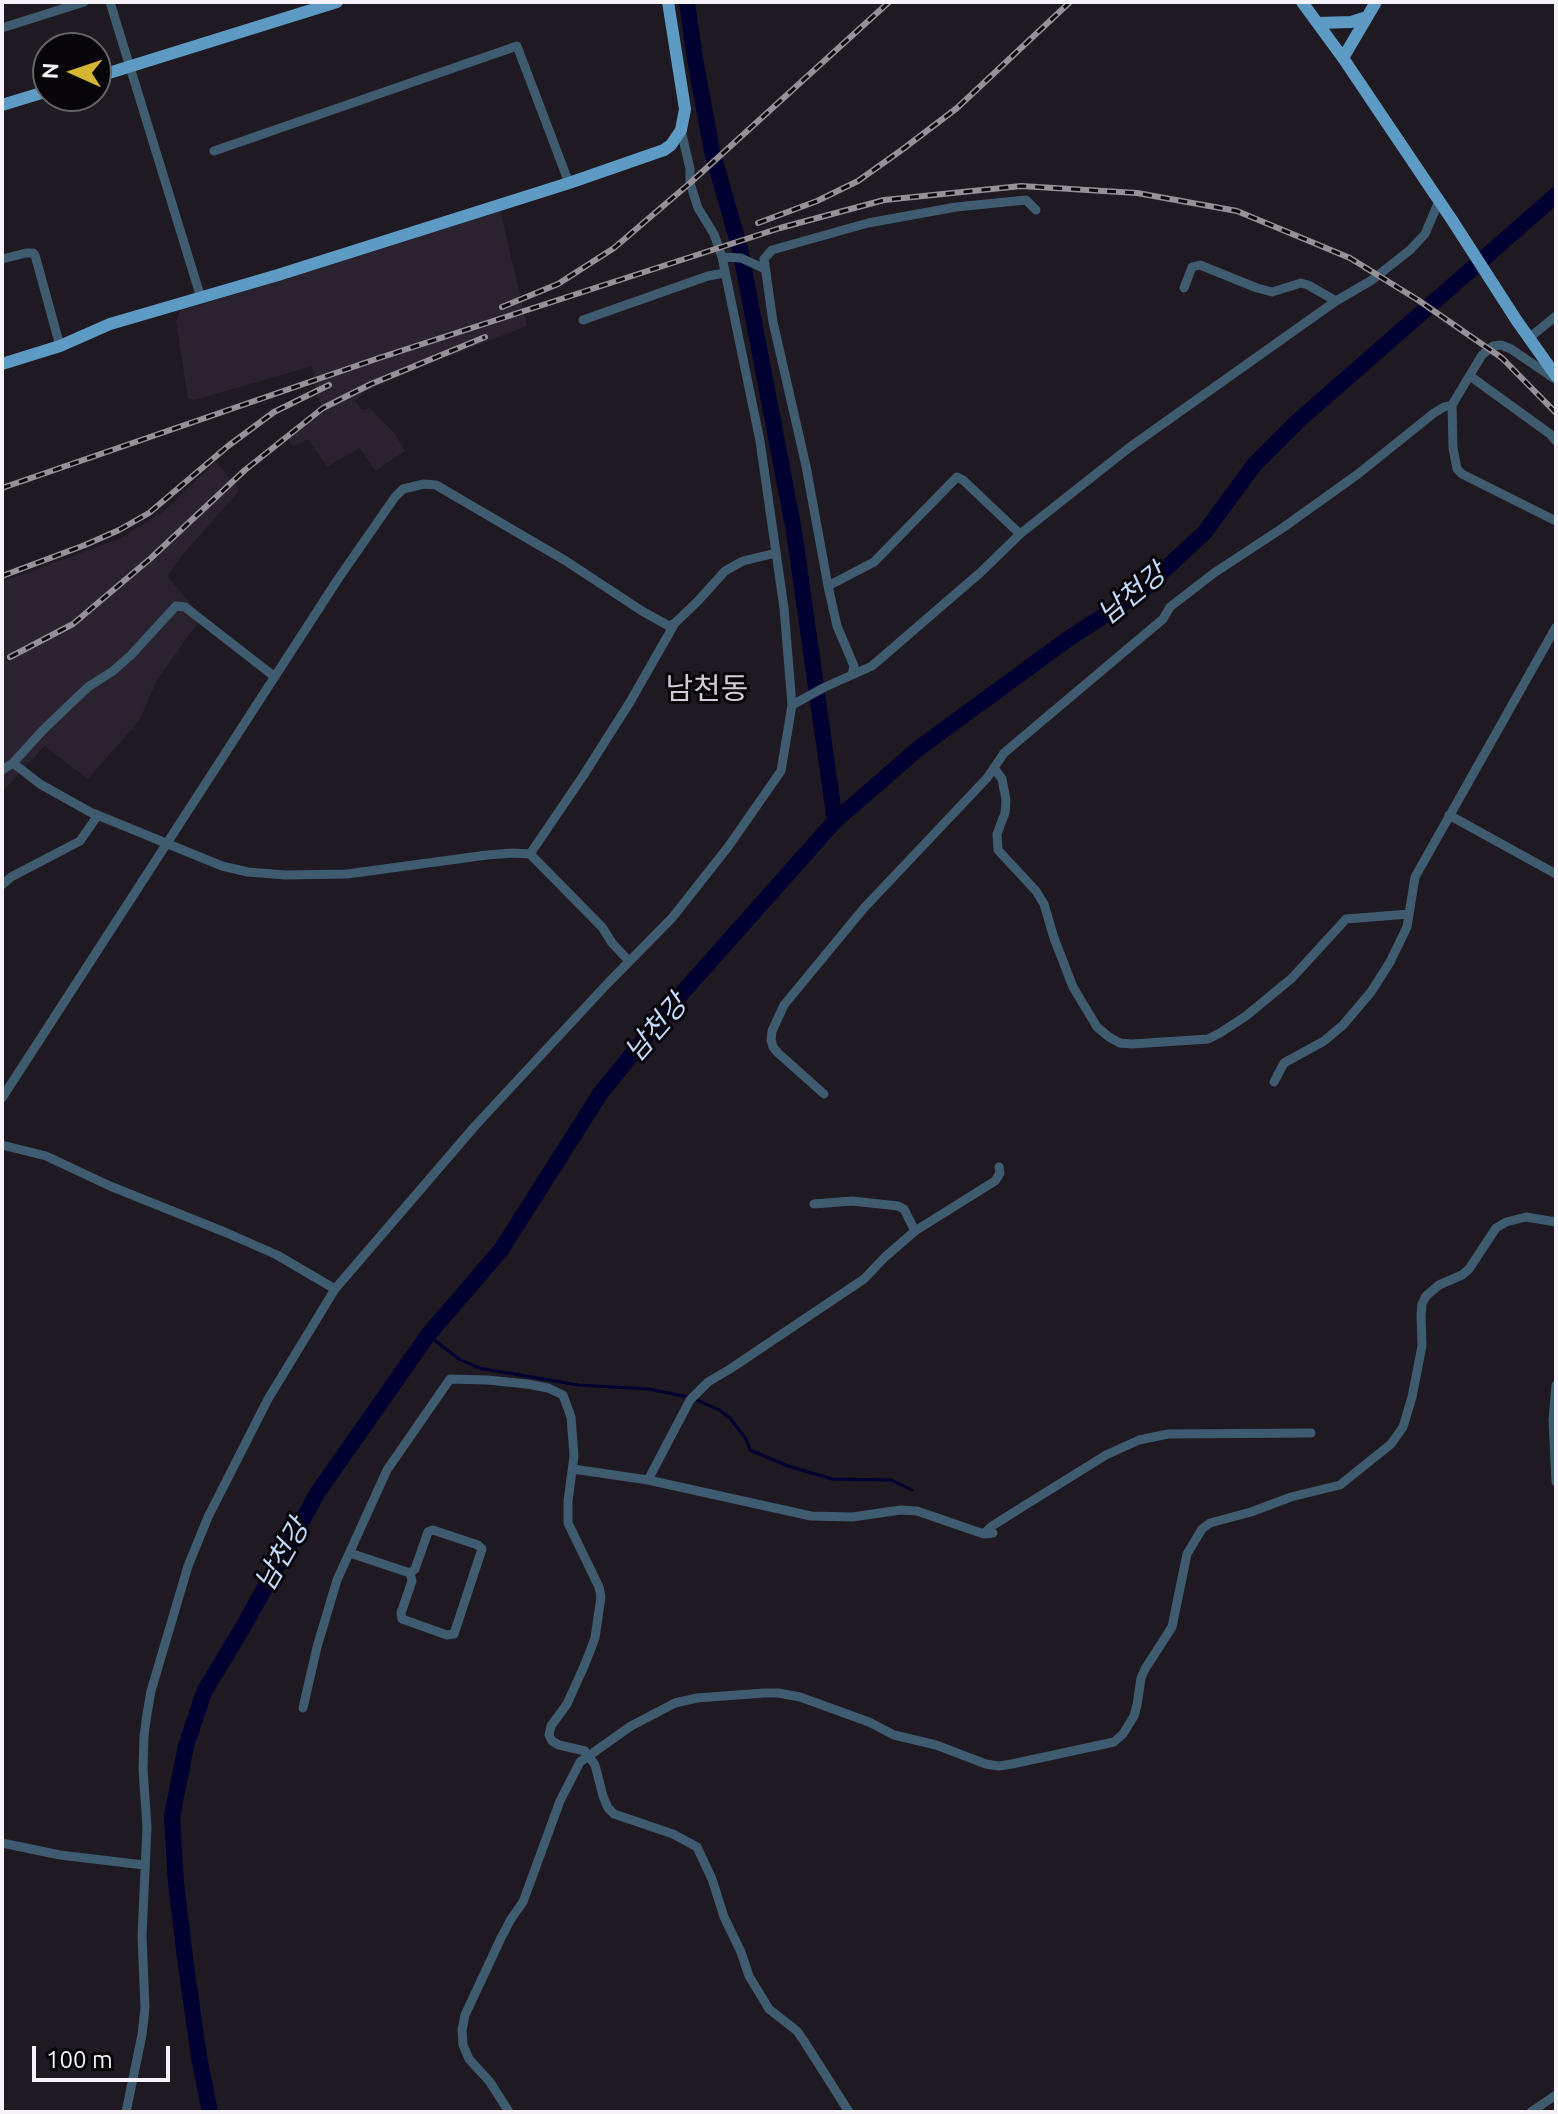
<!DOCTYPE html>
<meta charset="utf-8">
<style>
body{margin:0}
#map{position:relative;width:1558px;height:2114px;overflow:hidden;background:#1f1922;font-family:Ubuntu,sans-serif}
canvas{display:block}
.frame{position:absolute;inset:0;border:4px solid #f5f2f8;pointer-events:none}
.north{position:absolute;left:32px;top:32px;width:80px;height:80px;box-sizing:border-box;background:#080609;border:2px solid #676469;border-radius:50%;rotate:273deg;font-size:22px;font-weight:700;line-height:32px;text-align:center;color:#f5f2f8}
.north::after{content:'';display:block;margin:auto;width:28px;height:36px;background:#d5b534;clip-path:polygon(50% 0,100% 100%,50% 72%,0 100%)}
.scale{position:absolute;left:32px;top:2046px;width:138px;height:36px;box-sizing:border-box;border:4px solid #f5f2f8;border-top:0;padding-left:10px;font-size:24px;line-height:28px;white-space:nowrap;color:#f5f2f8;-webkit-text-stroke:6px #080609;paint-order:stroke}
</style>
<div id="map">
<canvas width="1558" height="2114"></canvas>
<div class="frame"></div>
<div class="north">N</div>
<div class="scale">100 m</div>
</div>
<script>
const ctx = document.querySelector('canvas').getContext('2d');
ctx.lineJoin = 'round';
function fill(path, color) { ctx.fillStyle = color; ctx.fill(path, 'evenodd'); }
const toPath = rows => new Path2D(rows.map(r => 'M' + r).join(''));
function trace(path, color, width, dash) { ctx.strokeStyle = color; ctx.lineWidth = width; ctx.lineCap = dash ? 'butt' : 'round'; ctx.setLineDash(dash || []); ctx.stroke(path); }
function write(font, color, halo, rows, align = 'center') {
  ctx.font = font + ' Ubuntu,"Noto Sans KR",sans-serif'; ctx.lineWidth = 6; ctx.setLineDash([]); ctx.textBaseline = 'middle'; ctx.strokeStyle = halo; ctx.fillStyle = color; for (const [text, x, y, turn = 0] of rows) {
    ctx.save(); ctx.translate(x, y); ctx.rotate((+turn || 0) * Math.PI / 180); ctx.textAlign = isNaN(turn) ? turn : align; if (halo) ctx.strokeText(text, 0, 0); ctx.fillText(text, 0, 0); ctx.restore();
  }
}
fill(toPath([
 [500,209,527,326,421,367,364,392,355,401,362,410,370,408,395,434,405,451,375,471,360,448,327,467,308,439,293,447,288,439,325,411,317,396,312,366,195,400,188,399,176,321,180,311,289,278],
 [216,462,240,490,185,552,167,576,202,617,157,680,139,721,88,779,45,746,2,792,2,582,121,538,164,511]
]), '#2b2230');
trace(toPath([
 [428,1335,459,1359,479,1368,578,1385,649,1389,688,1397],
 [697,1400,719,1410,730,1418,746,1439,750,1450,788,1466,832,1479,891,1480,912,1490]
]), '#000031', 3);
trace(toPath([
 [687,2,695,59,712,151,740,249,794,531,835,821],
 [210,2112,199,2057,186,1965,176,1883,172,1816,186,1746,204,1692,242,1629,318,1492,428,1335,501,1250,600,1094,675,1001,835,821,919,748,1068,639,1139,593,1205,532,1254,465,1298,421,1556,195]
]), '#000031', 16);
trace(toPath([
 [110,2,201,298],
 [2,28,84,2],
 [214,151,517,46,569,183],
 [722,257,741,258,765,269],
 [2,259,26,253,33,253,35,255,60,346],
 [1184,288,1192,267,1200,265,1257,288,1272,292,1301,283,1308,285,1336,301],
 [583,320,708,276,724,273],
 [1529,338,1556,316],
 [1470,376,1550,434,1556,441],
 [1555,379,1511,349,1501,345,1493,346,1482,355,1452,405,1453,448,1457,469,1462,474,1556,521],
 [828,586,874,562,957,477,963,480,1020,534],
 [852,675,854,666,837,626,828,586,806,466,773,322,764,259,772,250,868,223,956,207,1026,200,1036,210],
 [792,705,825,687,872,666,981,572,1020,534,1130,447,1336,301,1372,280,1410,250,1425,234,1439,201],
 [13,763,40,784,90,812,222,866,248,872,285,875,347,874,487,855,513,853,530,854],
 [994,768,1002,779,1006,800,1005,813,997,834,998,850,1036,891,1044,904,1054,938,1073,987,1097,1027,1109,1037,1120,1043,1132,1044,1208,1039,1220,1033,1246,1016,1292,978,1346,919,1409,914],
 [2,770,13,763,43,730,88,687,113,671,131,655,176,606,185,607,275,677],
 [1449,815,1556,874],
 [2,885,11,877,80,841,98,815],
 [629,961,612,943,602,927,530,854,583,776,630,702,675,623],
 [1274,1082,1284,1063,1324,1041,1343,1025,1371,992,1390,962,1407,927,1415,877,1556,627],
 [824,1094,778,1053,773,1047,771,1040,772,1031,784,1005,864,908,987,778,1004,753,1163,619,1170,607,1214,573,1284,527,1358,474,1434,413,1444,407,1452,405],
 [2,1098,338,579,395,497,403,489,424,484,436,485,566,561,642,611,669,626,675,623,697,602,725,571,743,561,776,553],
 [2,1145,46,1156,110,1186,227,1233,277,1255,335,1289],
 [814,1204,852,1201,898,1206,904,1209,915,1231],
 [1556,1385,1553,1420,1556,1482],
 [573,1469,648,1480,811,1516,852,1517,901,1510,917,1511,984,1534,993,1533],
 [648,1480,690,1400,708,1382,730,1369,864,1279,885,1257,915,1231,995,1181,1000,1173,999,1167],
 [984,1534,992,1526,1027,1504,1106,1455,1139,1440,1168,1434,1311,1433],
 [350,1553,410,1573,415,1569,428,1532,433,1530,478,1545,482,1549,454,1634,447,1635,402,1619,401,1613,412,1581,410,1573],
 [303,1708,317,1647,337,1580,387,1470,450,1379,487,1380,527,1384,548,1388,563,1395,571,1417,574,1456,568,1501,568,1523,599,1587,601,1597,595,1638,585,1664,567,1704,551,1726,549,1735,552,1741,559,1745,585,1751,595,1765,603,1796,608,1808,614,1814,673,1834,697,1847,712,1879,724,1917,741,1952,749,1976,769,2009,797,2031,804,2041,849,2112],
 [2,1843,60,1855,144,1865],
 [126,2112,142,2035,145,2008,142,1936,147,1827,143,1769,144,1736,147,1714,151,1691,175,1610,188,1566,208,1517,268,1399,335,1289,475,1126,608,983,672,918,728,847,781,771,792,705,784,608,760,441,722,257,714,234,698,208,690,183,690,169,681,130],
 [509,2112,490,2082,469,2059,463,2045,462,2030,465,2015,501,1938,511,1919,523,1902,560,1801,580,1762,631,1726,675,1703,697,1698,764,1693,778,1693,800,1697,869,1722,894,1735,936,1745,986,1764,999,1766,1012,1764,1114,1742,1123,1734,1134,1716,1137,1705,1141,1678,1145,1669,1172,1627,1187,1554,1202,1529,1210,1523,1251,1512,1291,1497,1340,1485,1391,1444,1403,1427,1412,1397,1422,1346,1421,1315,1422,1304,1426,1296,1439,1285,1462,1275,1469,1269,1496,1228,1506,1222,1526,1217,1556,1222],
 [1531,2112,1556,2095]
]), '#3f5b6f', 9);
trace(toPath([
 [1302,2,1343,58,1452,220,1517,321,1556,376],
 [1318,23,1351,22,1367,17],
 [1343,58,1376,2],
 [96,77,337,2],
 [2,105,48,91],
 [2,364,60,346,110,324,278,275,569,183,664,150,671,145,681,130,685,109,668,2]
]), '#5d9bc5', 12);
const rail = toPath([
 [758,223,817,201,858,181,903,149,957,108,1070,2],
 [502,307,558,284,614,248,690,183,889,2],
 [2,488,379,358,780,228,884,200,1021,186,1137,193,1237,211,1350,258,1418,300,1502,358,1556,413],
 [2,576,85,545,119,530,149,513,228,446,274,412,329,385],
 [10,657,73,624,151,558,245,470,323,408,371,384,485,337]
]);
trace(rail, '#969199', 6);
trace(rail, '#080609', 3, [9]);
write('italic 28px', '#c1d9fc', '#080609', [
 ["남천강",1132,594,-39],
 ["남천강",656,1028,-49],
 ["남천강",282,1555,-60]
]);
write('30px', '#d3cbd7', '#080609', [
 ["남천동",707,689]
]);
</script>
